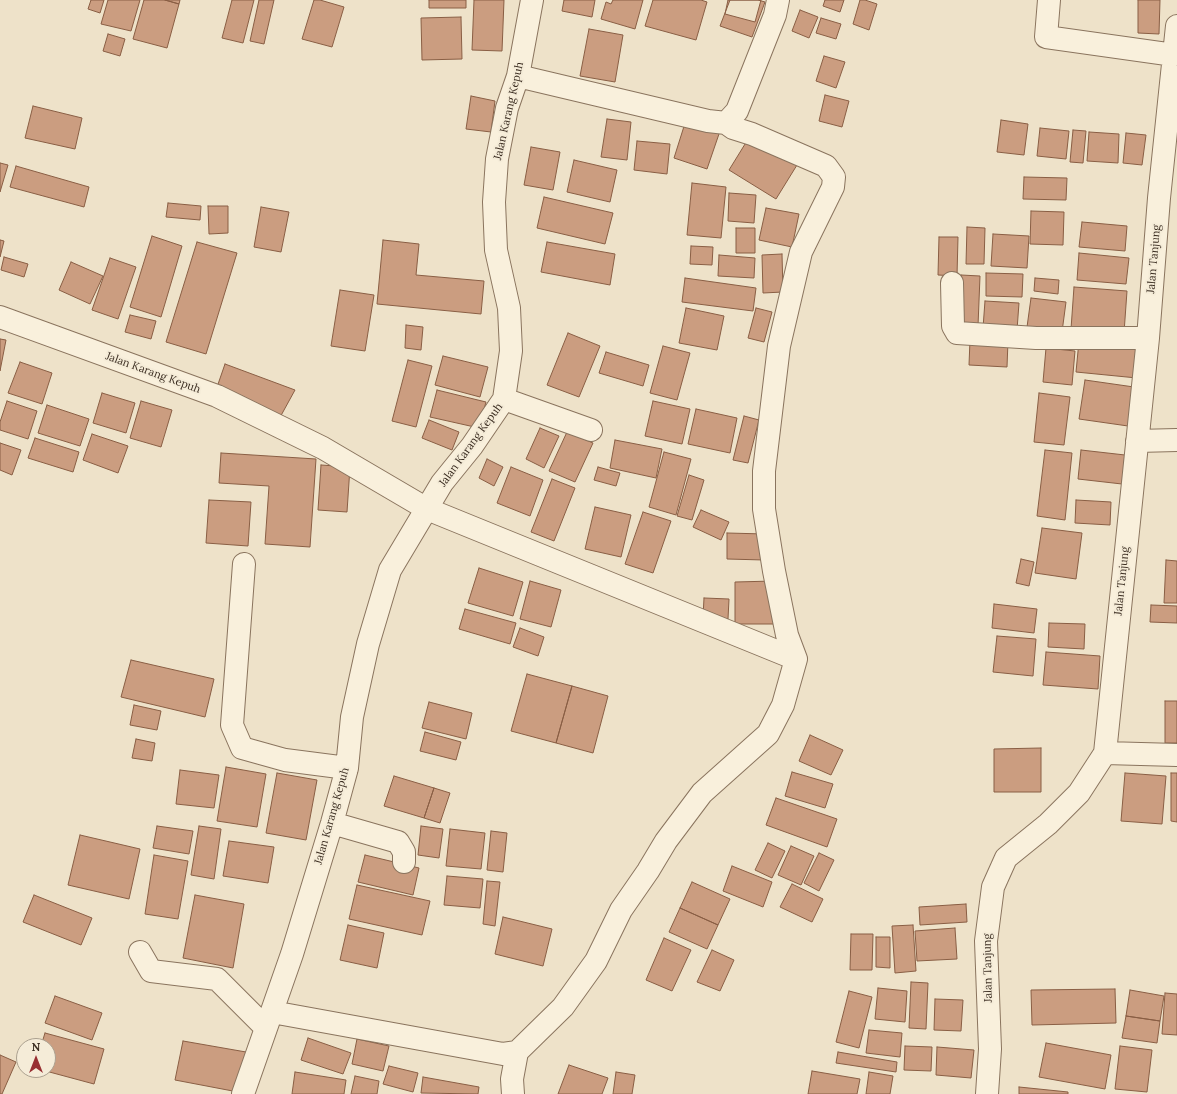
<!DOCTYPE html>
<style>
body{margin:0}
#map{position:relative;width:1177px;height:1094px;overflow:hidden;background:#eee2c9;font-family:Lora,serif}
canvas{display:block}
.north{position:absolute;left:16px;top:1038px;width:40px;height:40px;box-sizing:border-box;background:#f5ecd8;border:1px solid #aba08f;border-radius:50%;rotate:0deg;font-size:11px;font-weight:700;line-height:16px;text-align:center;color:#3b2d21}
.north::after{content:'';display:block;margin:auto;width:14px;height:18px;background:#982f32;clip-path:polygon(50% 0,100% 100%,50% 72%,0 100%)}
</style>
<div id="map">
<canvas width="1177" height="1094"></canvas>
<div class="north">N</div>
</div>
<script>
const ctx = document.querySelector('canvas').getContext('2d');
ctx.lineJoin = 'round';
function fill(path, color) { ctx.fillStyle = color; ctx.fill(path, 'evenodd'); }
const toPath = rows => new Path2D(rows.map(r => 'M' + r).join(''));
function trace(path, color, width, dash) { ctx.strokeStyle = color; ctx.lineWidth = width; ctx.lineCap = dash ? 'butt' : 'round'; ctx.setLineDash(dash || []); ctx.stroke(path); }
function write(font, color, halo, rows, align = 'center') {
  ctx.font = font + ' Lora,serif'; ctx.lineWidth = 4; ctx.setLineDash([]); ctx.textBaseline = 'middle'; ctx.strokeStyle = halo; ctx.fillStyle = color; for (const [text, x, y, turn = 0] of rows) {
    ctx.save(); ctx.translate(x, y); ctx.rotate((+turn || 0) * Math.PI / 180); ctx.textAlign = isNaN(turn) ? turn : align; if (halo) ctx.strokeText(text, 0, 0); ctx.fillText(text, 0, 0); ctx.restore();
  }
}
const building = toPath([
 [91,0,104,0,100,13,88,9,91,0],
 [108,0,140,0,131,31,101,24,108,0],
 [144,0,165,0,179,4,167,48,133,39,144,0],
 [165,0,180,0,179,4,165,0],
 [232,0,254,0,243,43,222,38,232,0],
 [259,0,274,0,264,44,250,41,259,0],
 [314,0,320,0,344,7,332,47,302,39,314,0],
 [429,0,466,0,466,8,429,8,429,0],
 [474,0,504,0,502,51,472,50,474,0],
 [564,0,595,0,592,17,562,11,564,0],
 [613,0,643,0,635,29,601,19,606,2,611,4,613,0],
 [653,0,701,0,707,2,696,40,645,26,653,0],
 [728,0,761,0,755,22,725,14,728,0],
 [730,0,758,0,765,2,752,37,720,26,730,0],
 [825,0,844,0,840,12,823,6,825,0],
 [860,0,865,0,877,4,869,30,853,24,860,0],
 [1138,0,1160,0,1159,34,1138,33,1138,0],
 [800,10,818,17,809,38,792,31,800,10],
 [461,17,462,59,422,60,421,18,461,17],
 [821,18,841,24,836,39,816,33,821,18],
 [589,29,623,35,615,82,580,76,589,29],
 [108,34,125,39,120,56,103,51,108,34],
 [824,56,845,62,836,88,816,81,824,56],
 [825,95,849,101,842,127,819,121,825,95],
 [471,96,495,101,491,132,466,129,471,96],
 [33,106,82,118,75,149,25,138,33,106],
 [607,119,631,122,627,160,601,157,607,119],
 [686,120,720,131,707,169,674,158,686,120],
 [1001,120,1028,124,1024,155,997,152,1001,120],
 [1040,128,1069,131,1066,159,1037,156,1040,128],
 [1073,130,1086,131,1083,163,1070,162,1073,130],
 [1089,132,1119,134,1118,163,1087,161,1089,132],
 [1126,133,1146,135,1142,165,1123,163,1126,133],
 [750,136,797,165,776,199,729,170,750,136],
 [637,141,670,144,667,174,634,170,637,141],
 [531,147,560,152,553,190,524,185,531,147],
 [574,160,617,170,610,202,567,192,574,160],
 [0,163,8,165,0,192,0,163],
 [16,166,89,187,84,207,10,187,16,166],
 [1024,177,1067,178,1066,200,1023,199,1024,177],
 [692,183,726,187,721,238,687,235,692,183],
 [729,193,756,195,754,223,728,221,729,193],
 [544,197,613,213,605,244,537,228,544,197],
 [168,203,201,206,200,220,166,217,168,203],
 [208,206,228,206,228,233,209,234,208,206],
 [261,207,289,212,281,252,254,247,261,207],
 [766,208,799,214,792,247,759,240,766,208],
 [1031,211,1064,212,1063,245,1030,244,1031,211],
 [1082,222,1127,226,1125,251,1079,247,1082,222],
 [967,227,985,228,984,264,966,264,967,227],
 [736,228,755,228,755,253,736,253,736,228],
 [993,234,1029,236,1027,268,991,266,993,234],
 [152,236,182,246,161,317,130,307,152,236],
 [939,237,958,237,957,276,938,275,939,237],
 [0,240,4,241,0,257,0,240],
 [383,240,419,244,416,275,484,281,481,314,377,304,383,240],
 [197,242,237,253,206,354,166,342,197,242],
 [547,242,615,254,610,285,541,272,547,242],
 [691,246,713,247,712,265,690,264,691,246],
 [1079,253,1129,258,1126,284,1077,280,1079,253],
 [782,254,783,292,763,293,762,255,782,254],
 [719,255,755,258,754,278,718,276,719,255],
 [4,257,28,264,24,277,1,270,4,257],
 [110,258,136,267,118,319,92,310,110,258],
 [71,262,103,276,90,304,59,290,71,262],
 [986,273,1023,274,1022,297,986,296,986,273],
 [961,275,980,276,978,326,959,325,961,275],
 [685,278,756,288,753,311,682,302,685,278],
 [1035,278,1059,280,1058,294,1034,291,1035,278],
 [1074,287,1127,291,1124,333,1071,329,1074,287],
 [340,290,374,295,365,351,331,346,340,290],
 [1031,298,1066,302,1062,332,1027,327,1031,298],
 [985,301,1019,303,1017,330,983,328,985,301],
 [686,308,724,316,717,350,679,343,686,308],
 [756,308,772,312,764,342,748,338,756,308],
 [130,315,156,321,151,339,125,332,130,315],
 [406,325,423,327,421,350,405,348,406,325],
 [568,333,600,346,579,397,547,385,568,333],
 [0,339,6,340,0,371,0,339],
 [970,340,1008,341,1007,367,969,365,970,340],
 [1079,341,1140,347,1137,378,1076,372,1079,341],
 [663,346,690,353,677,400,650,393,663,346],
 [1046,348,1075,351,1072,385,1043,382,1046,348],
 [606,352,649,365,643,386,599,373,606,352],
 [443,356,488,367,480,397,435,385,443,356],
 [408,360,432,366,416,427,392,421,408,360],
 [20,362,52,373,42,404,8,393,20,362],
 [225,364,295,390,278,421,216,390,225,364],
 [1085,380,1141,388,1135,427,1079,419,1085,380],
 [437,390,486,402,479,428,430,417,437,390],
 [102,393,135,403,126,433,93,423,102,393],
 [1039,393,1070,397,1064,445,1034,442,1039,393],
 [7,401,37,411,28,439,0,430,0,422,7,401],
 [141,401,172,410,161,447,130,438,141,401],
 [653,401,690,409,682,444,645,436,653,401],
 [47,405,89,419,80,446,38,433,47,405],
 [696,409,737,418,730,453,688,444,696,409],
 [744,416,759,420,748,463,733,460,744,416],
 [429,420,459,432,452,450,422,438,429,420],
 [540,428,559,436,544,468,526,459,540,428],
 [567,432,593,443,575,482,549,471,567,432],
 [92,434,128,446,118,473,83,460,92,434],
 [35,438,79,452,73,472,28,458,35,438],
 [615,440,662,449,656,478,610,468,615,440],
 [0,443,21,450,12,475,0,470,0,443],
 [1045,450,1072,453,1065,520,1037,516,1045,450],
 [1081,450,1125,455,1122,484,1078,479,1081,450],
 [664,452,691,459,676,515,649,507,664,452],
 [221,453,316,459,310,547,265,544,269,486,219,483,221,453],
 [487,459,503,467,494,486,479,478,487,459],
 [321,465,350,467,347,512,318,510,321,465],
 [511,467,543,480,530,516,497,503,511,467],
 [598,467,620,473,616,486,594,480,598,467],
 [689,475,704,480,692,520,677,516,689,475],
 [552,479,575,488,554,541,531,532,552,479],
 [209,500,251,502,248,546,206,543,209,500],
 [1076,500,1111,502,1110,525,1075,523,1076,500],
 [595,507,631,515,621,557,585,549,595,507],
 [701,510,729,522,721,540,693,527,701,510],
 [643,512,671,521,653,573,625,564,643,512],
 [1042,528,1082,533,1076,579,1035,573,1042,528],
 [727,533,765,534,764,560,727,559,727,533],
 [1021,559,1034,562,1029,586,1016,583,1021,559],
 [1166,560,1177,561,1177,603,1164,603,1166,560],
 [479,568,523,582,513,616,468,603,479,568],
 [530,581,561,590,551,627,520,619,530,581],
 [774,581,775,624,735,624,735,582,774,581],
 [704,598,729,599,728,619,703,617,704,598],
 [994,604,1037,609,1034,633,992,628,994,604],
 [1151,605,1177,606,1177,623,1150,622,1151,605],
 [465,609,516,623,510,644,459,629,465,609],
 [1049,623,1085,624,1084,649,1048,647,1049,623],
 [520,628,544,637,538,656,513,647,520,628],
 [997,636,1036,639,1033,676,993,672,997,636],
 [1046,652,1100,656,1098,689,1043,685,1046,652],
 [131,660,214,679,205,717,121,697,131,660],
 [527,674,572,686,556,743,511,731,527,674],
 [572,686,608,696,593,753,556,743,572,686],
 [1165,701,1177,701,1177,743,1165,743,1165,701],
 [429,702,472,713,466,739,422,728,429,702],
 [134,705,161,711,157,730,130,725,134,705],
 [425,732,461,742,456,760,420,751,425,732],
 [810,735,843,750,831,775,799,761,810,735],
 [136,739,155,743,152,761,132,758,136,739],
 [1041,748,1041,792,994,792,994,749,1041,748],
 [226,767,266,774,257,827,217,821,226,767],
 [180,770,219,775,214,808,176,804,180,770],
 [792,772,833,784,825,808,785,796,792,772],
 [277,773,317,780,306,840,266,833,277,773],
 [1125,773,1166,776,1162,824,1121,821,1125,773],
 [1171,773,1177,773,1177,822,1171,821,1171,773],
 [394,776,434,788,424,818,384,806,394,776],
 [434,788,450,793,440,823,424,818,434,788],
 [776,798,837,819,827,847,766,825,776,798],
 [157,826,193,831,189,854,153,848,157,826],
 [199,826,221,829,214,879,191,875,199,826],
 [421,826,443,829,439,858,418,855,421,826],
 [450,829,485,833,481,869,446,866,450,829],
 [491,831,507,833,503,872,487,870,491,831],
 [80,835,140,849,129,899,68,885,80,835],
 [229,841,274,847,268,883,223,876,229,841],
 [768,843,785,851,772,878,755,870,768,843],
 [791,846,814,856,801,885,778,875,791,846],
 [819,853,834,860,819,891,804,883,819,853],
 [154,855,188,861,178,919,145,914,154,855],
 [365,855,419,868,413,895,358,882,365,855],
 [732,866,772,882,763,907,723,891,732,866],
 [447,876,483,879,480,908,444,905,447,876],
 [487,881,500,882,495,926,483,924,487,881],
 [692,882,730,899,718,925,680,908,692,882],
 [792,884,823,899,812,922,780,907,792,884],
 [357,885,430,901,422,935,349,919,357,885],
 [34,895,92,918,81,945,23,922,34,895],
 [195,895,244,904,233,968,183,958,195,895],
 [966,904,967,922,920,925,919,907,966,904],
 [680,908,718,925,707,949,669,932,680,908],
 [503,917,552,929,543,966,495,954,503,917],
 [348,925,384,933,377,968,340,960,348,925],
 [913,925,916,971,895,973,892,926,913,925],
 [955,928,957,959,917,961,915,931,955,928],
 [851,934,873,934,872,970,850,970,851,934],
 [876,937,890,937,890,968,876,967,876,937],
 [664,938,691,950,672,991,646,980,664,938],
 [712,950,734,960,720,991,697,982,712,950],
 [911,982,928,983,926,1029,909,1028,911,982],
 [878,988,907,991,905,1022,875,1019,878,988],
 [1115,989,1116,1023,1032,1025,1031,990,1115,989],
 [1130,990,1164,996,1160,1021,1126,1016,1130,990],
 [849,991,872,997,859,1048,836,1042,849,991],
 [1165,993,1177,994,1177,1035,1162,1034,1165,993],
 [55,996,102,1013,92,1040,45,1023,55,996],
 [935,999,963,1000,961,1031,934,1030,935,999],
 [1126,1016,1160,1021,1157,1043,1122,1038,1126,1016],
 [869,1030,902,1033,900,1057,866,1053,869,1030],
 [45,1033,104,1049,94,1084,42,1070,48,1070,48,1046,41,1046,45,1033],
 [308,1038,351,1053,343,1074,301,1060,308,1038],
 [357,1039,389,1046,383,1071,352,1064,357,1039],
 [183,1041,246,1052,238,1092,175,1080,183,1041],
 [1046,1043,1111,1055,1105,1089,1039,1077,1046,1043],
 [905,1046,932,1047,931,1071,904,1070,905,1046],
 [1120,1046,1152,1050,1147,1092,1115,1089,1120,1046],
 [937,1047,974,1050,971,1078,936,1075,937,1047],
 [838,1052,897,1062,896,1072,836,1063,838,1052],
 [0,1055,16,1062,2,1094,0,1094,0,1055],
 [569,1065,608,1078,602,1094,558,1094,569,1065],
 [389,1066,418,1073,413,1092,383,1084,389,1066],
 [812,1071,860,1079,857,1094,808,1094,812,1071],
 [295,1072,346,1080,344,1094,292,1094,295,1072],
 [616,1072,635,1075,632,1094,613,1094,616,1072],
 [869,1072,893,1076,890,1094,866,1094,869,1072],
 [355,1076,379,1081,377,1094,351,1094,355,1076],
 [423,1077,479,1087,478,1094,421,1093,423,1077],
 [1019,1087,1068,1092,1068,1094,1019,1094,1019,1087]
]);
fill(building, '#cb9d80');
trace(building, '#895e44', 1);
const minor = toPath([
 [1049,0,1046,37,1174,55],
 [518,76,708,121,726,123,737,111,775,15,778,0],
 [952,283,953,326,957,333,1036,338,1148,338],
 [0,317,217,396,323,448,427,509,796,659],
 [504,399,591,430],
 [1137,441,1177,440],
 [244,564,232,725,242,748,285,760,347,768],
 [1105,753,1177,755],
 [332,823,398,842,404,852,404,862],
 [140,952,151,971,217,979,265,1027],
 [272,1012,503,1054,517,1052],
 [243,1094,292,954,332,823,347,768,352,717,368,644,390,570,442,483,472,446,504,399,511,351,509,308,496,250,494,202,497,159,507,108,518,76,532,0],
 [513,1094,512,1079,517,1052,563,1007,596,961,621,910,648,871,666,841,702,793,768,734,783,705,796,659,787,635,774,571,764,509,764,471,779,346,801,252,833,187,834,177,826,166,752,134,733,128,726,123],
 [987,1094,990,1049,986,941,993,887,1006,858,1048,824,1079,793,1105,753,1148,338,1159,198,1177,26]
]);
trace(minor, '#8a745e', 24);
trace(minor, '#f9f0dc', 22);
write('11px', '#3b2d21', '#f5ecd8', [
 ["Jalan Karang Kepuh",509,111,-77],
 ["Jalan Tanjung",1154,259,-85],
 ["Jalan Karang Kepuh",153,373,20],
 ["Jalan Karang Kepuh",471,445,-54],
 ["Jalan Tanjung",1122,581,-84],
 ["Jalan Karang Kepuh",332,816,-74],
 ["Jalan Tanjung",988,968,-91]
]);
</script>
